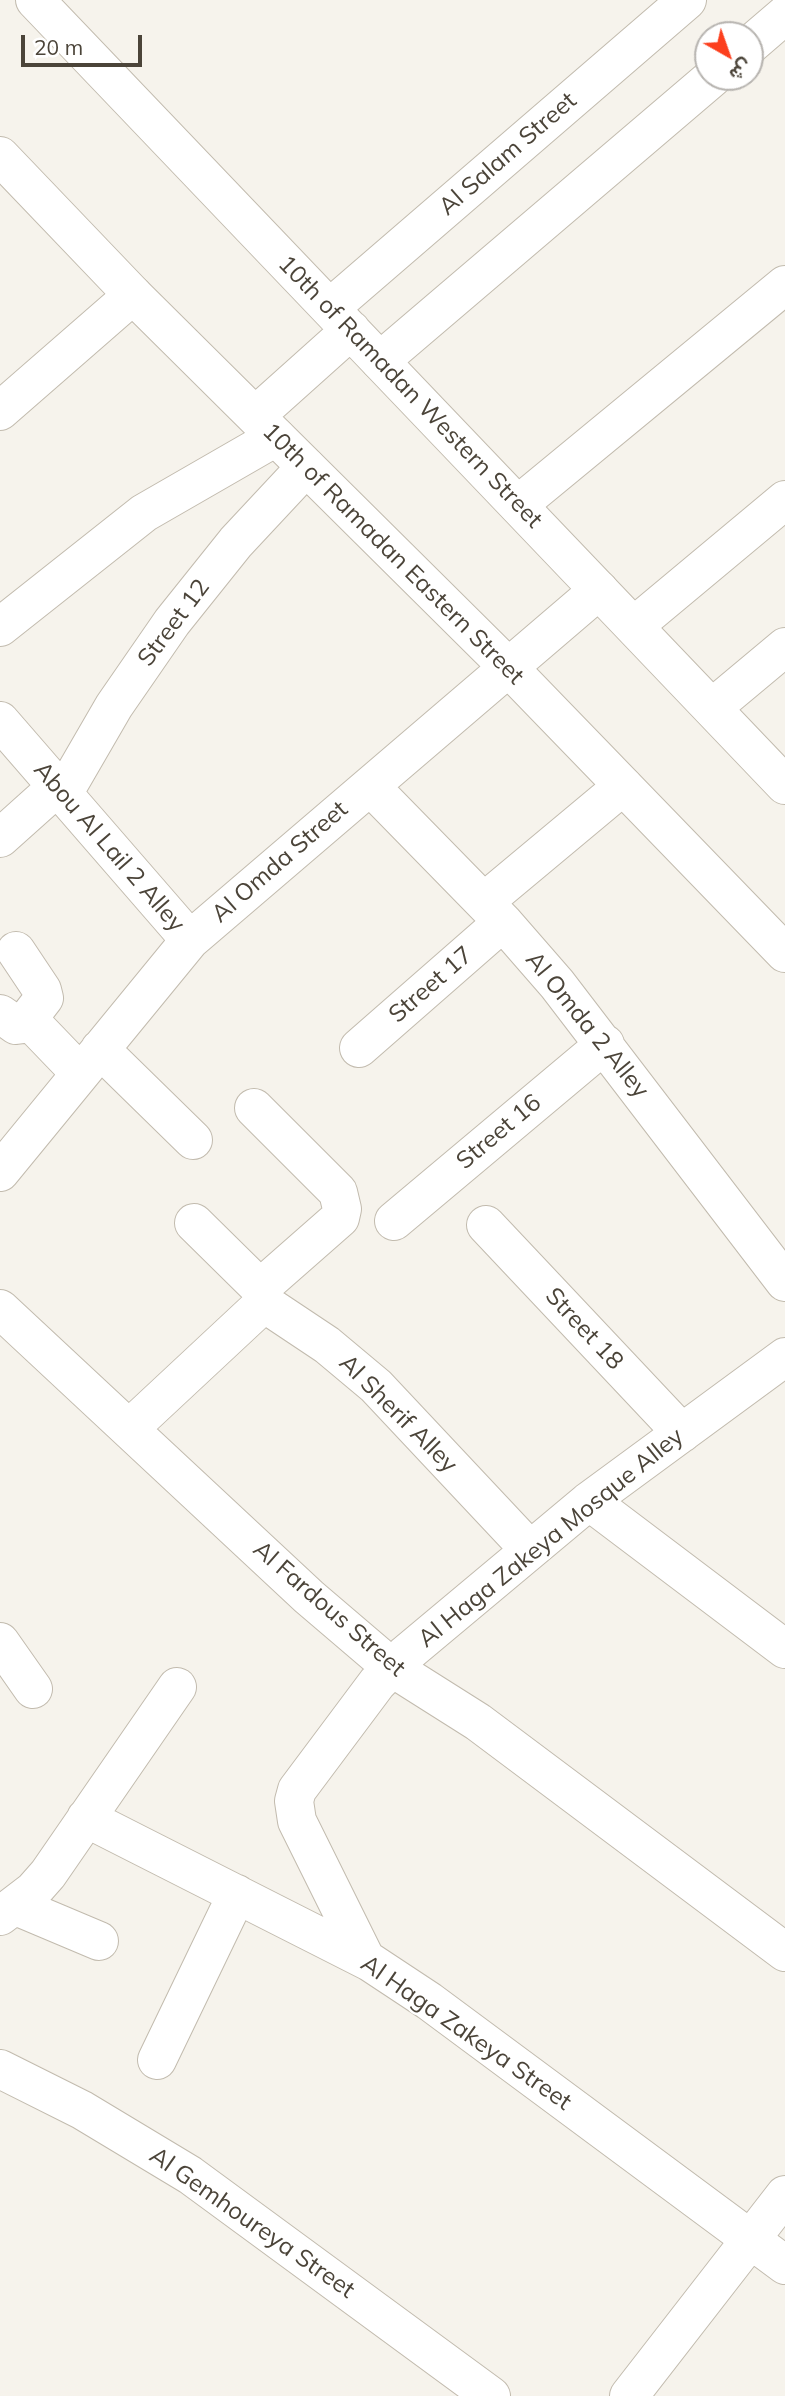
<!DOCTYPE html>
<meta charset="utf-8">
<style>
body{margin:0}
#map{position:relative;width:785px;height:2396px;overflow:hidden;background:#f6f3ec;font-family:Mulish,Vazirmatn,sans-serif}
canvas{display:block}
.north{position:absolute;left:694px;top:21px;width:70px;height:70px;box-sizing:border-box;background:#fff;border:2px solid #b7b4b0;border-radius:50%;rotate:140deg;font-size:19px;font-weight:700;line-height:28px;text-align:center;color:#4b4439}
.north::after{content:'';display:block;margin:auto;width:24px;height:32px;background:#fc3f1d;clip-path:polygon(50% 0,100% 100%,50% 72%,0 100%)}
.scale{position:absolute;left:21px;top:35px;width:121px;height:32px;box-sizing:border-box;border:4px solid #4b4439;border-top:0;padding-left:9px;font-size:21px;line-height:24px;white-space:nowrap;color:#4b4439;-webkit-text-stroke:5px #fff;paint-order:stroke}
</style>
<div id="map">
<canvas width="785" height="2396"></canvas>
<div class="north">ش</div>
<div class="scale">20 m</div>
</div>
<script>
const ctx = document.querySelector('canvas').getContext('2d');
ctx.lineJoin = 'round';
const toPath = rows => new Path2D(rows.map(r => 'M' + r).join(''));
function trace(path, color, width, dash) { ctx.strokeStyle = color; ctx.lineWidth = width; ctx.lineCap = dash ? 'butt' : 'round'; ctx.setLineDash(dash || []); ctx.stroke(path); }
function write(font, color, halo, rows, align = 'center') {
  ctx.font = font + ' Mulish,sans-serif'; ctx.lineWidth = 5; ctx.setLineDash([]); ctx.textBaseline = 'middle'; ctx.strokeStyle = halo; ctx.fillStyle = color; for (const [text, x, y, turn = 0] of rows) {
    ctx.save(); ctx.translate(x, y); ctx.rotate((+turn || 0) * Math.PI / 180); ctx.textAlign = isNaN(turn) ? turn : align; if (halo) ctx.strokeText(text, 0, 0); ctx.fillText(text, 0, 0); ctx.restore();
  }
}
const minor = toPath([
 [750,45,785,15],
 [330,308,687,0],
 [380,361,713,77],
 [0,411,133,295],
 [518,505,785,285],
 [634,626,785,500],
 [0,627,144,513,276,437],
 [712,708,785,647],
 [0,721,190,940],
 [370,786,503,922,557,984,785,1282],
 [63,794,114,706,172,622,236,542,306,467],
 [0,838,57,787],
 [484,902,623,786],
 [0,1014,16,1025,24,1024,44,998,42,990,16,951],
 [28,1019,80,1073],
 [359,1048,503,922],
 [100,1049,193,1140],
 [254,1108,338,1192,342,1209,340,1218,266,1283,262,1290,264,1303,327,1345,376,1386,530,1550],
 [0,1172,190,940,599,590],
 [394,1221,605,1044],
 [194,1223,262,1290],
 [486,1225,682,1433],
 [0,1309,309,1597,391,1667,478,1722,785,1952],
 [130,1428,264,1303],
 [589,1501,785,1649],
 [0,1642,33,1689],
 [86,1818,370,1962,429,2001,785,2265],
 [16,1906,99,1941],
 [0,1916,33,1891,48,1874,177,1687],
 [366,1960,297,1821,294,1801,297,1790,377,1683,406,1654,589,1501,785,1357],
 [157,2060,237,1894],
 [0,2069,82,2110,190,2175,491,2396],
 [629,2396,785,2195]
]);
const tertiary = toPath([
 [35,0,785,785],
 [0,156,133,295,508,667,785,953],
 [255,416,351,330]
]);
trace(minor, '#c2bbae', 40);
trace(tertiary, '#c2bbae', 40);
trace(minor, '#fff', 38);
trace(tertiary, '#fff', 38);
write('24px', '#4b4439', '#fff', [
 ["Al Salam Street",508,154,-41],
 ["10th of Ramadan Western Street",410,392,46],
 ["10th of Ramadan Eastern Street",393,554,45],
 ["Street 12",174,623,-53],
 ["Abou Al Lail 2 Alley",109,847,49],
 ["Al Omda Street",280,862,-41],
 ["Street 17",431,985,-41],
 ["Al Omda 2 Alley",587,1025,51],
 ["Street 16",499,1132,-40],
 ["Street 18",584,1329,47],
 ["Al Sherif Alley",398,1414,45],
 ["Al Haga Zakeya Mosque Alley",551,1538,-39],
 ["Al Fardous Street",329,1609,41],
 ["Al Haga Zakeya Street",466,2033,35],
 ["Al Gemhoureya Street",252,2223,35]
]);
</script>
